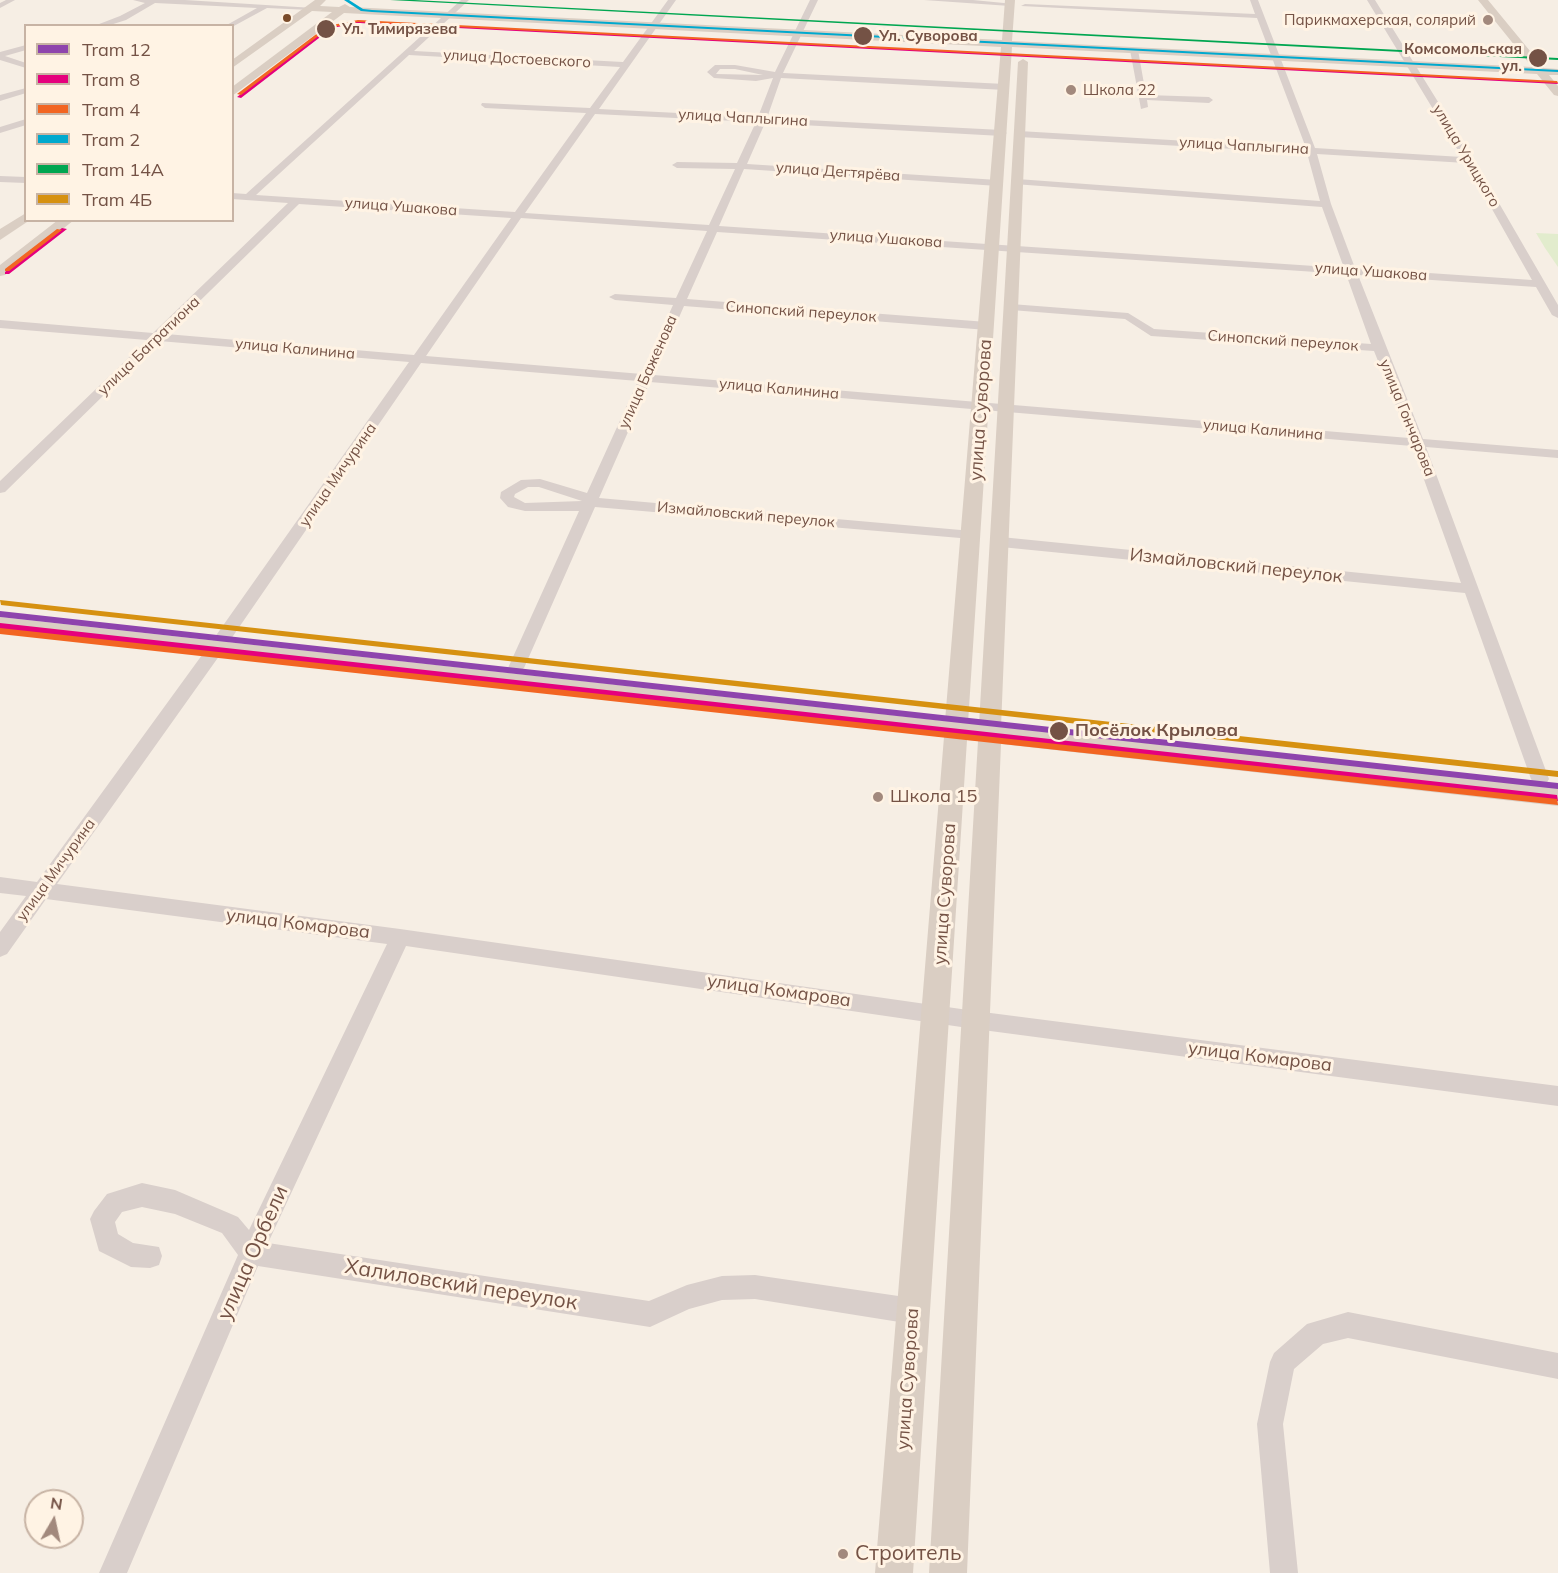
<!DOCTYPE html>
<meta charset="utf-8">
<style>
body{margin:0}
#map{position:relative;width:1558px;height:1573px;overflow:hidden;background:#f6eee4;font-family:Mulish,sans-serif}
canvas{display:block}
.legend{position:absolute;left:24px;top:24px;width:210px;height:198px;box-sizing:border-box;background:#fff3e4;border:2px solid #c7b3a4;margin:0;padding:8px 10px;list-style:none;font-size:18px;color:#745245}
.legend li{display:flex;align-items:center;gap:12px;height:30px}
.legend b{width:30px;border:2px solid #c7b3a4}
.north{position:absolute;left:24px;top:1489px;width:60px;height:60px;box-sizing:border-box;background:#fff3e4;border:2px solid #c7b3a4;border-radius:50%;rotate:9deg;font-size:16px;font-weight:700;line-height:24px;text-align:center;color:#745245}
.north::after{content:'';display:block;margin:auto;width:21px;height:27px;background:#a2897d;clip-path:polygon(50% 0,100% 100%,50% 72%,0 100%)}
</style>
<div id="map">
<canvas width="1558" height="1573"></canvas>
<ul class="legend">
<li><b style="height:8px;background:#8e44ad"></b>Tram 12</li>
<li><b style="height:8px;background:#e5007d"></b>Tram 8</li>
<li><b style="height:8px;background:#f26522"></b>Tram 4</li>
<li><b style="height:8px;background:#00a9ce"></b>Tram 2</li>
<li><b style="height:8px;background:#00a651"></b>Tram 14А</li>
<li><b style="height:8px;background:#d69111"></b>Tram 4Б</li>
</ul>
<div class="north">N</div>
</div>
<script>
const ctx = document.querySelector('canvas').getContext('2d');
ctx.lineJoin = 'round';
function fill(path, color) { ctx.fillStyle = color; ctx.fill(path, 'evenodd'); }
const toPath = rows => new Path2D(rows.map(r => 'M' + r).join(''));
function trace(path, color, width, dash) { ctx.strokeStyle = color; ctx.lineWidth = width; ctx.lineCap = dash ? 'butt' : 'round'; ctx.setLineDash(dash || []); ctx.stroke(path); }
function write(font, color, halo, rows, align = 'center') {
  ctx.font = font + ' Mulish,sans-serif'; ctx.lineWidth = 6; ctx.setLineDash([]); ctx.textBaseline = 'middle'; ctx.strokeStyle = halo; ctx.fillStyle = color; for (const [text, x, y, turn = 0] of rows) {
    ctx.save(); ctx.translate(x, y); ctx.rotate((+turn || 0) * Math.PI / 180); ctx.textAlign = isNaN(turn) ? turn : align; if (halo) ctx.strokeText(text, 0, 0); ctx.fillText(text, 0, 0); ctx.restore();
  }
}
fill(toPath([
 [1536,233,1558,234,1558,267,1545,248]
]), '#e2eccd');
fill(toPath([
 [6,0,15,0,0,8,0,3,6,0],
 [133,0,185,0,314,8,310,10,267,8,232,27,225,26,257,8,155,3,126,20,107,26,94,26,120,16,145,3,133,0],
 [461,0,469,0,414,51,623,62,668,0,676,0,599,109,758,117,773,78,756,81,714,78,707,72,715,65,735,65,775,72,810,0,818,0,783,73,1005,84,1009,87,1005,90,781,78,767,118,1002,130,1007,133,1002,136,765,123,747,164,998,180,1003,183,998,186,744,169,719,226,1344,268,1322,207,1014,184,1014,180,1017,179,1320,201,1307,153,1019,137,1014,134,1019,131,1306,148,1257,18,1021,6,1025,4,1255,14,1250,0,1258,0,1315,148,1462,157,1367,0,1375,0,1474,160,1558,305,1558,318,1552,315,1536,287,1358,275,1423,439,1558,450,1558,458,1426,447,1549,779,1546,784,1540,786,1534,784,1531,779,1465,593,1001,547,994,542,1001,537,1461,583,1412,446,650,382,599,498,972,531,979,535,972,539,595,507,524,668,516,674,508,668,579,511,525,511,508,507,500,498,501,492,521,480,540,479,587,493,638,381,421,363,222,652,57,884,400,929,975,1011,1558,1086,1558,1106,975,1029,406,946,268,1243,649,1301,687,1285,722,1276,755,1275,912,1298,921,1302,925,1311,921,1320,912,1324,755,1299,722,1300,689,1309,650,1327,258,1266,127,1573,99,1573,238,1255,222,1233,175,1214,142,1207,122,1212,115,1222,118,1234,133,1243,159,1247,162,1256,159,1265,150,1268,131,1267,99,1251,90,1219,94,1211,107,1194,142,1183,175,1190,238,1217,249,1230,387,944,46,899,7,954,0,957,0,932,26,896,0,893,0,877,37,882,210,644,409,362,159,341,5,492,0,493,0,481,147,340,0,328,0,320,153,333,288,203,232,199,232,193,246,194,461,0],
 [409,55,620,67,590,108,482,103,481,105,485,108,586,113,515,212,256,195,409,55],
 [720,69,735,69,763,75,716,74,720,69],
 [595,114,756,122,737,163,677,162,672,165,677,168,735,169,709,225,525,213,595,114],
 [1317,154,1466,163,1532,280,1355,268,1331,204,1317,154],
 [299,204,511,218,414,355,166,334,299,204],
 [521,218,707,231,676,298,615,294,609,297,615,300,673,305,642,374,426,356,521,218],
 [717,232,1346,274,1371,344,1154,329,1128,313,1011,304,1005,307,1011,310,1125,319,1151,336,1374,351,1409,438,654,375,684,306,987,330,993,326,987,322,687,299,717,232],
 [528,487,539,487,582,501,525,503,514,497,515,494,528,487],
 [924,0,973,0,1014,4,1010,6,924,0],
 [26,45,26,50,5,56,26,63,26,68,0,60,0,52,26,45],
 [1134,48,1138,50,1146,95,1209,97,1213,100,1209,103,1147,100,1148,107,1141,109,1130,50,1134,48],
 [26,88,26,93,0,101,0,95,26,88],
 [26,119,26,125,0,133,0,127,26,119],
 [0,176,26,177,26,183,0,182,0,176],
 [1348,1312,1558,1353,1558,1379,1348,1338,1323,1344,1294,1369,1283,1424,1298,1573,1270,1573,1257,1424,1270,1362,1274,1353,1307,1324,1348,1312]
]), '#d9cfcb');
fill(toPath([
 [315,0,326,0,320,6,339,7,345,4,350,7,1002,40,1005,0,1015,0,1012,41,1532,67,1478,0,1488,0,1544,68,1558,69,1558,75,1549,75,1558,86,1558,96,1554,95,1537,74,1012,47,968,723,979,724,1018,62,1023,59,1028,62,1001,727,1558,788,1558,806,1001,744,967,1573,929,1573,978,741,967,740,913,1573,875,1573,944,737,0,631,0,617,945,721,1001,47,344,13,232,96,232,87,332,12,312,11,232,68,232,60,315,0],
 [26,213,26,220,30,220,0,240,0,229,26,213],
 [58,220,74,220,5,275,0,276,0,265,58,220]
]), '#dacec3');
fill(toPath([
 [0,611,1558,783,1558,789,0,617,0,611]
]), '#8e44ad');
fill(toPath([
 [359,21,1557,82,1558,84,359,23,332,28,241,98,237,97,330,26,359,21],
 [62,228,67,229,9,274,5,274,5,272,62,228],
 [0,623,1557,795,1558,801,0,629,0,623]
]), '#e5007d');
fill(toPath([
 [358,20,1557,81,1558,83,358,22,329,28,241,95,237,94,327,26,358,20],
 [57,229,62,230,9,271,5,271,5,269,57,229],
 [0,628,1557,799,1558,805,0,634,0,628]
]), '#f26522');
fill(toPath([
 [344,0,349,0,363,9,372,10,1558,70,1558,72,372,12,361,11,344,0]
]), '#00a9ce');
fill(toPath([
 [390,0,414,0,1558,58,1558,60,390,0]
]), '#00a651');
fill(toPath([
 [0,600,1558,771,1558,777,1,605,0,600]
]), '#d69111');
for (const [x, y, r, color] of [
 [287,18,5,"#7a4b2a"],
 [1488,20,6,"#a2897d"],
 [326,29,10,"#745245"],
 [863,36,10,"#745245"],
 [1538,58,10,"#745245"],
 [1071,90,6,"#a2897d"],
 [1059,731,10,"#745245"],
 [878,797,6,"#a2897d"],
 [843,1554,6,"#a2897d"]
]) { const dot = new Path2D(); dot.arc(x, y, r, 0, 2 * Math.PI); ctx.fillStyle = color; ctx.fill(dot); trace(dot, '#fff3e4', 2); }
write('15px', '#745245', '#fff3e4', [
 ["Парикмахерская, солярий",1476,20],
 ["Школа 22",1083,90,"left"]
], 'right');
write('bold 15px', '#745245', '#fff3e4', [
 ["Ул. Тимирязева",342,29],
 ["Ул. Суворова",879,36],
 ["Комсомольская",1522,49,"right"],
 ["ул.",1522,66,"right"]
], 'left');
write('15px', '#745245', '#fff3e4', [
 ["улица Достоевского",517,59,3],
 ["улица Чаплыгина",743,118,3],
 ["улица Чаплыгина",1244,146,3],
 ["улица Урицкого",1466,156,59],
 ["улица Дегтярёва",838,172,4],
 ["улица Ушакова",401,207,4],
 ["улица Ушакова",886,239,4],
 ["улица Ушакова",1371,272,4],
 ["Синопский переулок",801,312,4],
 ["Синопский переулок",1283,341,4],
 ["улица Багратиона",149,346,-44],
 ["улица Калинина",295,349,5],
 ["улица Баженова",648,372,-66],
 ["улица Калинина",779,389,5],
 ["улица Гончарова",1407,418,68],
 ["улица Калинина",1263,430,5],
 ["улица Мичурина",338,475,-55],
 ["Измайловский переулок",746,515,5],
 ["улица Мичурина",56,870,-54]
]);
write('18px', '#745245', '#fff3e4', [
 ["улица Суворова",981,410,-86],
 ["Измайловский переулок",1236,566,6],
 ["улица Суворова",945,894,-86],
 ["улица Комарова",298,924,7],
 ["улица Комарова",779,991,8],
 ["улица Комарова",1260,1057,7],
 ["улица Суворова",908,1379,-86]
]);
write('bold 18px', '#745245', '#fff3e4', [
 ["Посёлок Крылова",1075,731]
], 'left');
write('18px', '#745245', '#fff3e4', [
 ["Школа 15",890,797]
], 'left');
write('21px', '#745245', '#fff3e4', [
 ["улица Орбели",253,1253,-66],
 ["Халиловский переулок",461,1285,9]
]);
write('21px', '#745245', '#fff3e4', [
 ["Строитель",855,1554]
], 'left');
</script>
